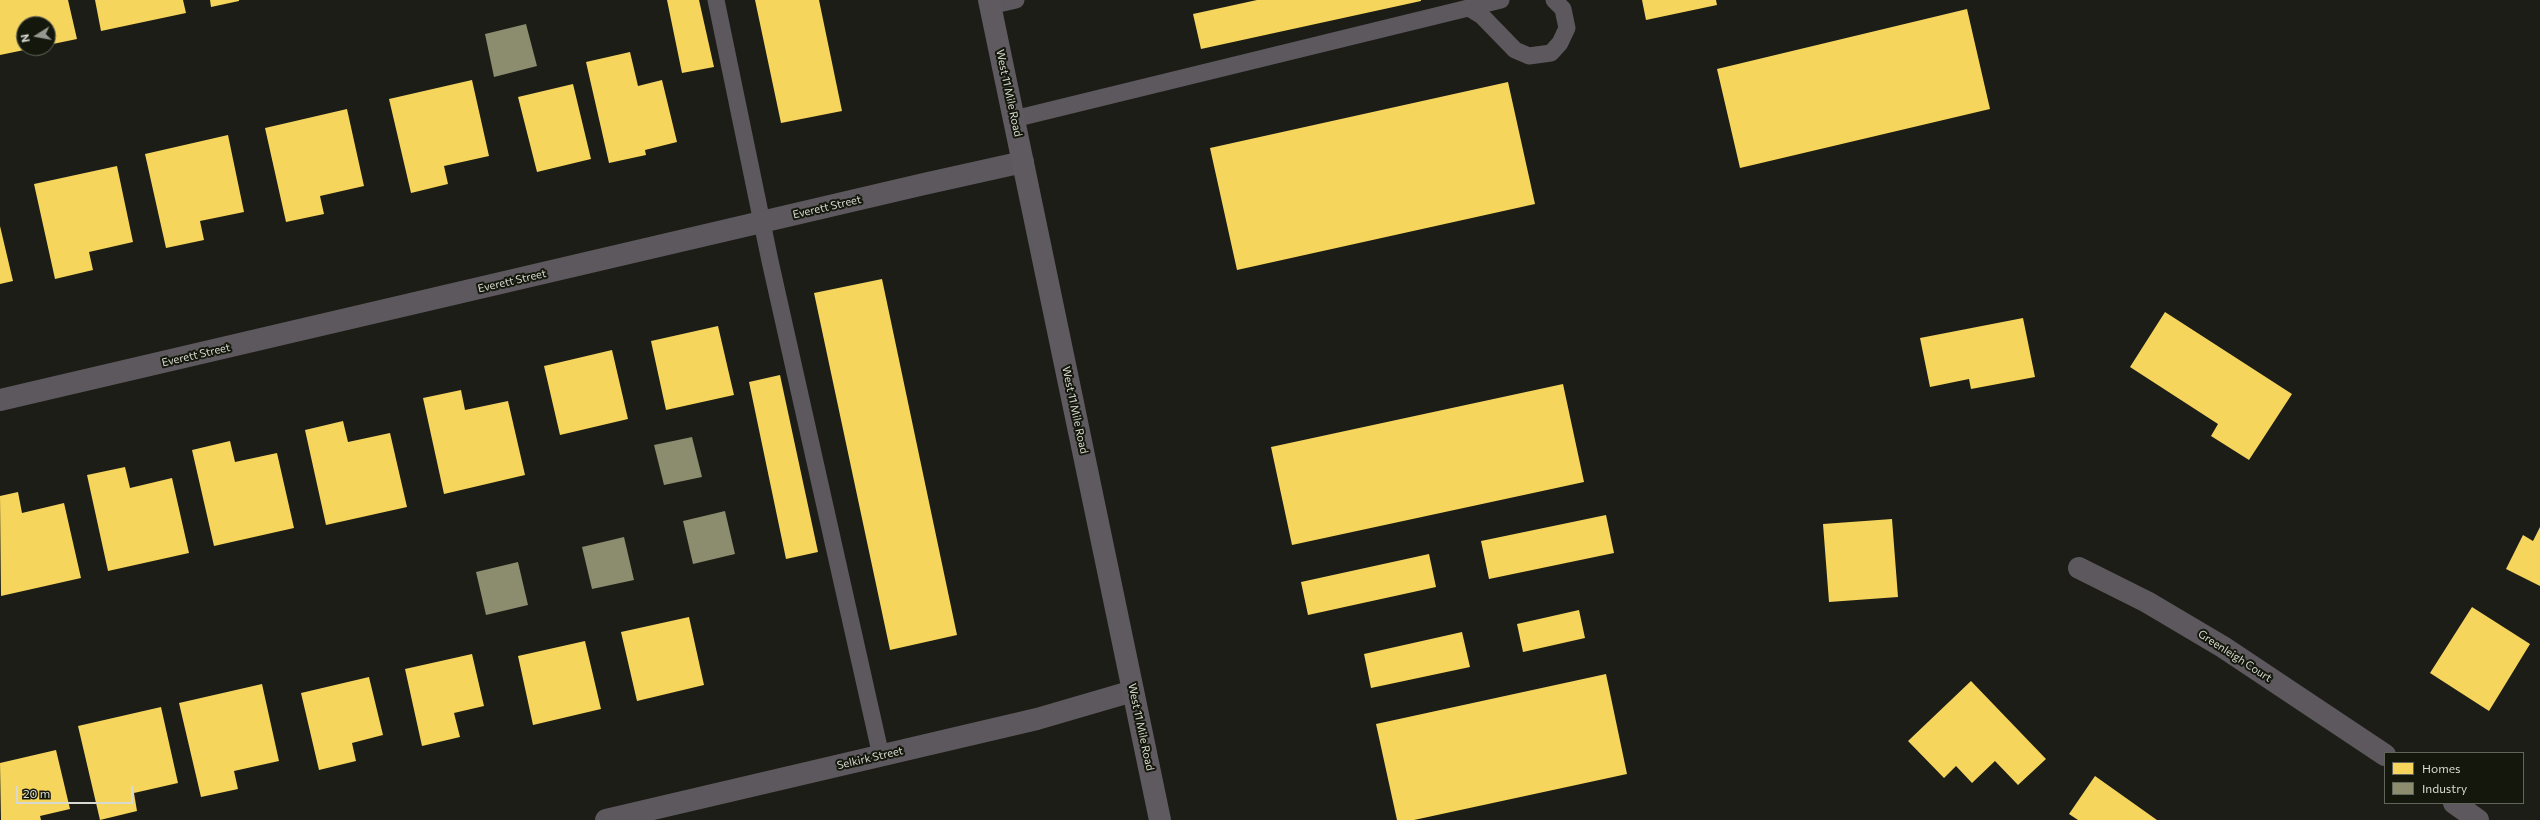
<!DOCTYPE html>
<style>
body{margin:0}
#map{position:relative;width:2540px;height:820px;overflow:hidden;background:#1c1d17;font-family:Commissioner,sans-serif}
canvas{display:block}
.legend{position:absolute;left:2384px;top:752px;width:140px;height:52px;box-sizing:border-box;background:#14170b;border:1px solid #62655b;margin:0;padding:5px 7px;list-style:none;font-size:12px;color:#d8dad2}
.legend li{display:flex;align-items:center;gap:8px;height:20px}
.legend b{width:20px;border:1px solid #62655b}
.north{position:absolute;left:16px;top:16px;width:40px;height:40px;box-sizing:border-box;background:#14170b;border:1px solid #62655b;border-radius:50%;rotate:259deg;font-size:11px;font-weight:700;line-height:16px;text-align:center;color:#d8dad2}
.north::after{content:'';display:block;margin:auto;width:14px;height:18px;background:#969891;clip-path:polygon(50% 0,100% 100%,50% 72%,0 100%)}
.scale{position:absolute;left:16px;top:786px;width:117px;height:18px;box-sizing:border-box;border:2px solid #d8dad2;border-top:0;padding-left:5px;font-size:12px;line-height:14px;white-space:nowrap;color:#d8dad2;-webkit-text-stroke:3px #14170b;paint-order:stroke}
</style>
<div id="map">
<canvas width="2540" height="820"></canvas>
<ul class="legend">
<li><b style="height:11px;background:#f6d55c"></b>Homes</li>
<li><b style="height:11px;background:#8c8c6e"></b>Industry</li>
</ul>
<div class="north">N</div>
<div class="scale">20 m</div>
</div>
<script>
const ctx = document.querySelector('canvas').getContext('2d');
ctx.lineJoin = 'round';
function fill(path, color) { ctx.fillStyle = color; ctx.fill(path, 'evenodd'); }
const toPath = rows => new Path2D(rows.map(r => 'M' + r).join(''));
function trace(path, color, width, dash) { ctx.strokeStyle = color; ctx.lineWidth = width; ctx.lineCap = dash ? 'butt' : 'round'; ctx.setLineDash(dash || []); ctx.stroke(path); }
function write(font, color, halo, rows, align = 'center') {
  ctx.font = font + ' Commissioner,sans-serif'; ctx.lineWidth = 4; ctx.setLineDash([]); ctx.textBaseline = 'middle'; ctx.strokeStyle = halo; ctx.fillStyle = color; for (const [text, x, y, turn = 0] of rows) {
    ctx.save(); ctx.translate(x, y); ctx.rotate((+turn || 0) * Math.PI / 180); ctx.textAlign = isNaN(turn) ? turn : align; if (halo) ctx.strokeText(text, 0, 0); ctx.fillText(text, 0, 0); ctx.restore();
  }
}
fill(toPath([
 [0,0,68,0,77,39,48,45,48,24,24,24,24,48,29,49,0,55],
 [95,0,183,0,186,13,101,31],
 [210,0,239,0,239,1,211,7],
 [667,0,699,0,714,67,682,73],
 [755,0,819,0,842,111,781,123],
 [1257,0,1421,0,1421,1,1201,49,1193,14],
 [1642,0,1716,0,1717,5,1646,20],
 [1967,9,1990,109,1740,168,1717,69],
 [630,52,638,86,662,80,677,142,645,150,646,155,609,163,586,62],
 [472,80,489,156,444,166,448,184,411,193,389,99],
 [1508,82,1535,204,1237,270,1210,148],
 [573,84,591,159,537,172,518,97],
 [347,109,364,186,320,196,324,214,286,222,265,128],
 [228,135,244,212,200,221,204,240,166,248,145,154],
 [117,166,133,242,89,252,93,270,55,279,34,184],
 [0,226,13,281,0,284],
 [882,279,957,635,890,650,814,293],
 [2165,312,2292,394,2249,460,2211,436,2218,424,2130,367],
 [2023,318,2035,377,1971,389,1969,379,1930,387,1920,338],
 [718,326,734,395,666,410,651,341],
 [612,350,628,419,560,435,544,366],
 [780,375,818,552,786,559,749,382],
 [1563,384,1584,482,1292,545,1271,447],
 [461,390,465,410,508,401,525,475,444,494,423,398],
 [343,421,348,442,390,433,407,507,326,525,305,430],
 [230,441,235,462,277,453,294,528,214,546,192,450],
 [125,467,130,488,172,478,189,553,108,571,87,475],
 [18,492,22,513,64,503,81,578,1,596,0,496],
 [1606,515,1614,553,1489,579,1481,541],
 [1892,519,1898,597,1829,602,1823,524],
 [2540,527,2540,586,2506,569,2523,535,2533,541],
 [1429,554,1436,587,1308,615,1301,582],
 [2472,607,2530,644,2489,711,2430,673],
 [1579,610,1585,638,1523,652,1517,624],
 [689,617,704,685,637,701,621,632],
 [1462,632,1470,667,1371,688,1364,654],
 [585,641,601,709,533,725,518,656],
 [472,654,484,706,454,713,460,737,422,746,405,669],
 [1606,674,1627,774,1414,820,1397,820,1376,724],
 [369,677,383,735,352,743,356,761,319,770,301,693],
 [1971,681,2046,759,2018,785,1995,761,1972,783,1956,766,1944,778,1908,741],
 [262,684,279,761,234,771,238,789,201,797,179,703],
 [161,707,178,783,134,793,137,811,100,820,78,726],
 [56,750,70,809,40,816,41,820,1,820,0,763],
 [2095,776,2157,820,2078,820,2069,814]
]), '#f6d55c');
fill(toPath([
 [526,24,537,66,494,77,485,34],
 [692,437,702,477,664,485,654,445],
 [725,511,735,554,693,564,683,521],
 [624,537,634,580,592,589,582,547],
 [518,562,528,605,486,615,476,572]
]), '#8c8c6e');
trace(toPath([
 [716,0,770,261,881,756],
 [990,6,1016,0],
 [1469,8,1482,16,1515,50,1529,56,1551,53,1560,43,1567,28,1563,9,1554,0],
 [1014,119,1501,0]
]), '#5d585d', 17);
trace(toPath([
 [0,400,924,184,1023,162],
 [2079,568,2147,602,2223,647,2385,755],
 [2454,803,2478,820],
 [606,820,1037,719,1133,691]
]), '#5d585d', 22);
trace(toPath([
 [989,0,1160,820]
]), '#5f5a5f', 22);
write('11px', '#d8dad2', '#14170b', [
 ["West 11 Mile Road",1009,93,78],
 ["Everett Street",827,207,-13],
 ["Everett Street",512,281,-13],
 ["Everett Street",196,355,-13],
 ["West 11 Mile Road",1075,410,78],
 ["Greenleigh Court",2235,656,33],
 ["West 11 Mile Road",1141,727,78],
 ["Selkirk Street",870,758,-13]
]);
</script>
